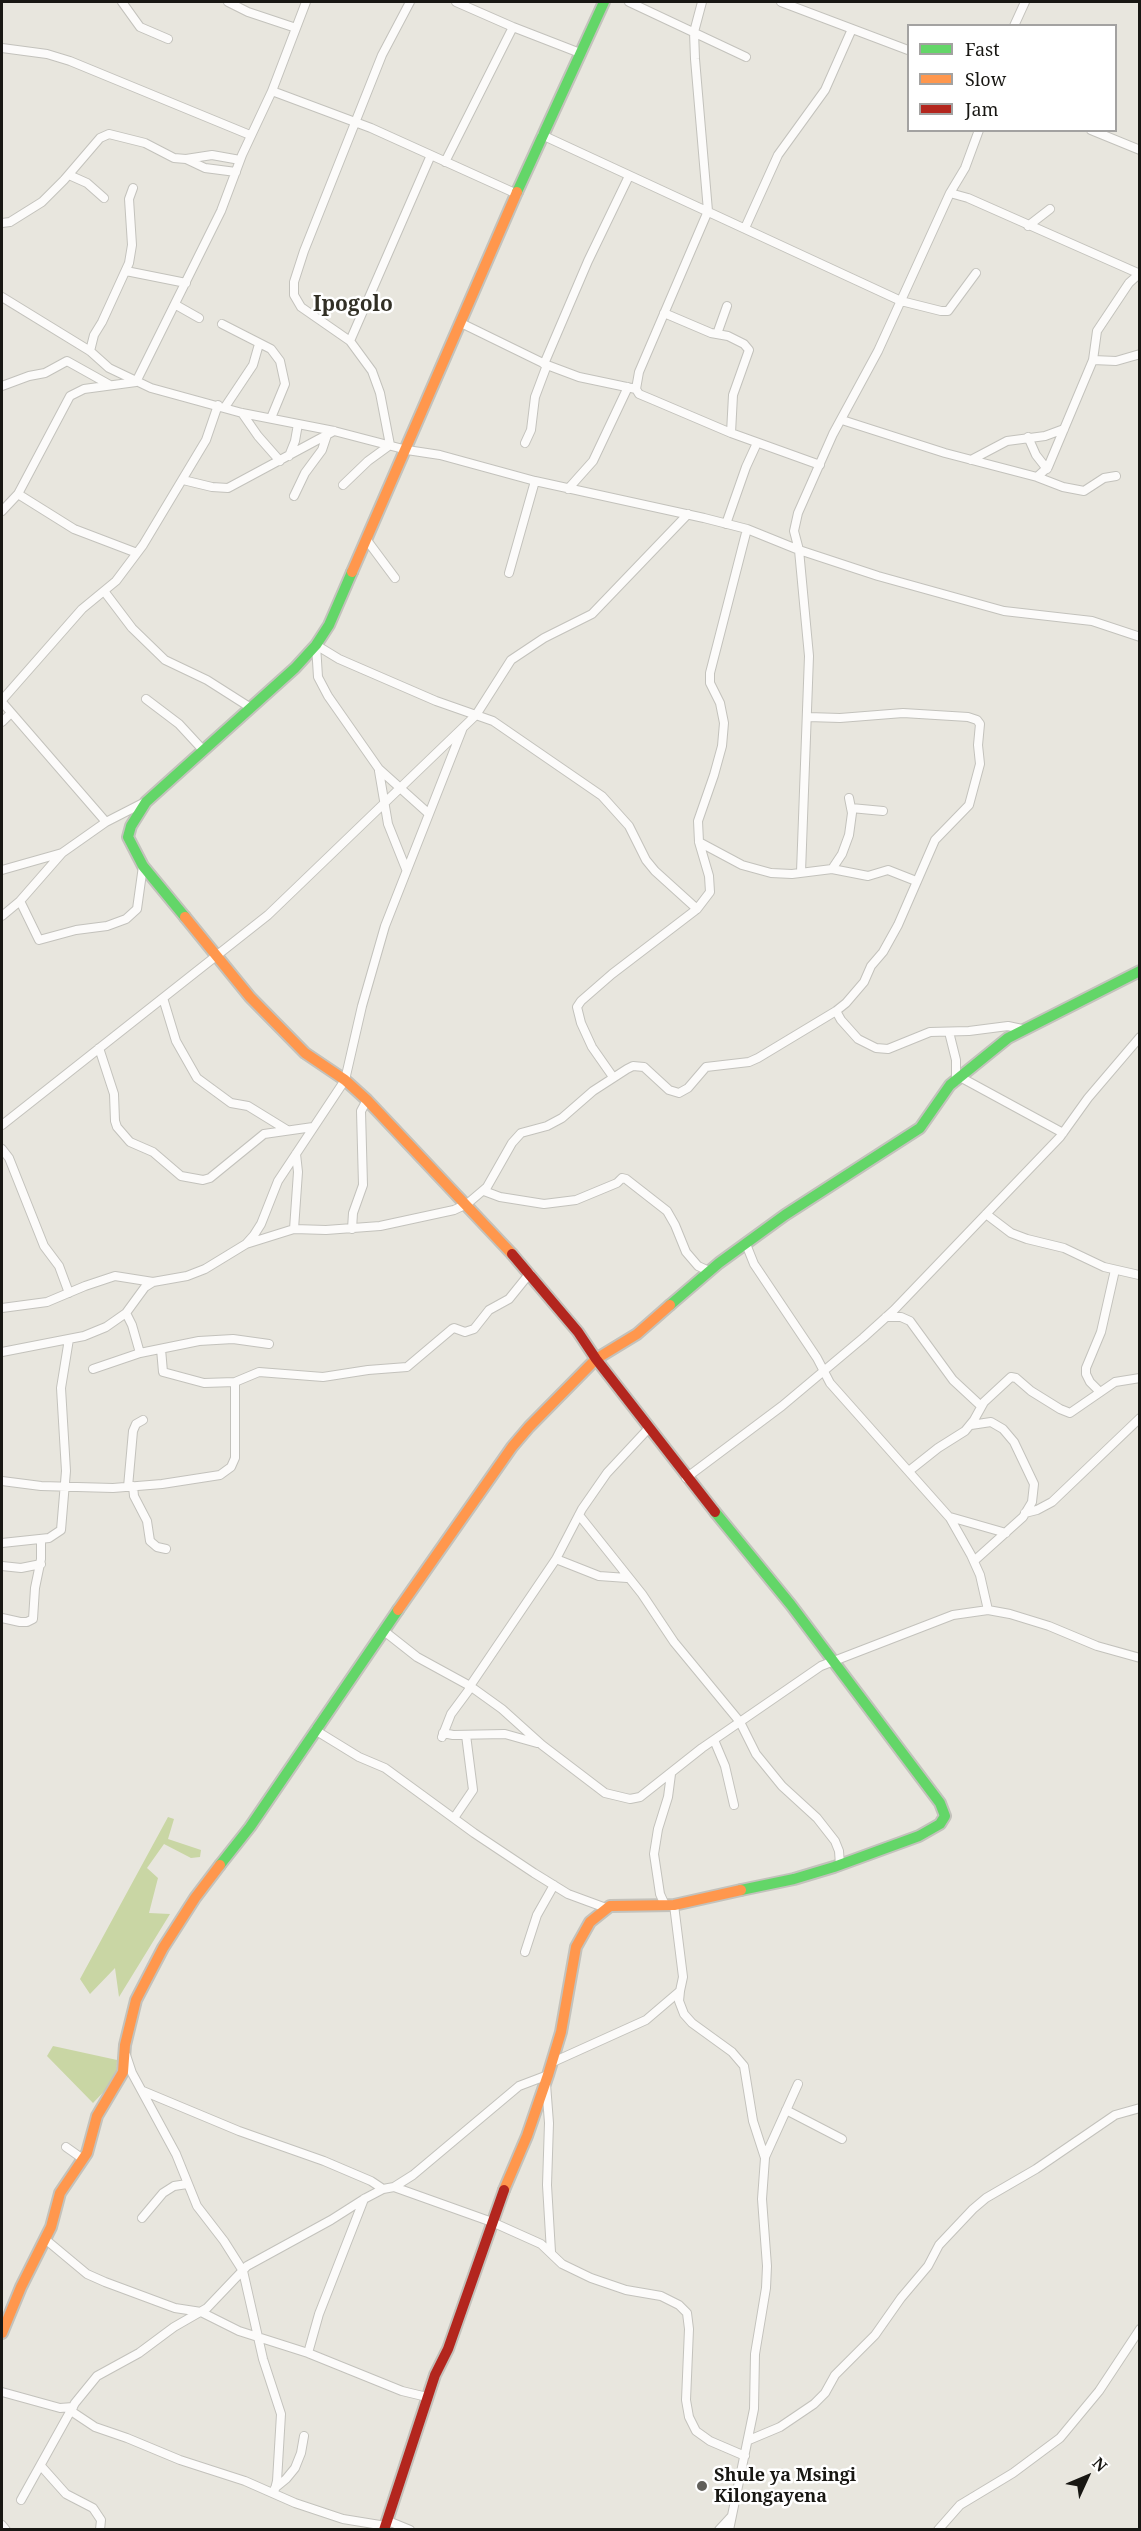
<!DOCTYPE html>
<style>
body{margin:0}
#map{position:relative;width:1141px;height:2531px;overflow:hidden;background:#e8e6de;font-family:"Noto Serif",serif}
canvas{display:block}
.frame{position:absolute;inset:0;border:3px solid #181713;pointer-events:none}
.legend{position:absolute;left:907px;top:24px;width:210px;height:108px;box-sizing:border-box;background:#fff;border:2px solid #a3a2a1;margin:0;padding:8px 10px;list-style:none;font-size:18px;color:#181713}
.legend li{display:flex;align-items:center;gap:12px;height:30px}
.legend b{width:30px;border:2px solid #a3a2a1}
.north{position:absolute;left:1057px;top:2447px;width:60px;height:60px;-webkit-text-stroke:4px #fff;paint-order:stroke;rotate:46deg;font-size:16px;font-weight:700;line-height:24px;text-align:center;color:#181713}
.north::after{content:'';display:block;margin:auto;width:21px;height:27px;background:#181713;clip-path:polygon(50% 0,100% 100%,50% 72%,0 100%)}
</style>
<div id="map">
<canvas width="1141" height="2531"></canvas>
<div class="frame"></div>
<ul class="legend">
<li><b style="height:8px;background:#63d668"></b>Fast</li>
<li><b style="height:8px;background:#ff974d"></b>Slow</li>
<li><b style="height:8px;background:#b3261e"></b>Jam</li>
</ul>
<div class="north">N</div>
</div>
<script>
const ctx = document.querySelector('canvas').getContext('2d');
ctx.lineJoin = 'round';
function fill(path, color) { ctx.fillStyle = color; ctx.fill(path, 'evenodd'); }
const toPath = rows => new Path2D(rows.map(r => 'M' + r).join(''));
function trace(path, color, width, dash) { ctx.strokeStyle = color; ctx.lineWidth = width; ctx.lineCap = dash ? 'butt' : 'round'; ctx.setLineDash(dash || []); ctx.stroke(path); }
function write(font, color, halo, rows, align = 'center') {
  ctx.font = font + ' "Noto Serif",serif'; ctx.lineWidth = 5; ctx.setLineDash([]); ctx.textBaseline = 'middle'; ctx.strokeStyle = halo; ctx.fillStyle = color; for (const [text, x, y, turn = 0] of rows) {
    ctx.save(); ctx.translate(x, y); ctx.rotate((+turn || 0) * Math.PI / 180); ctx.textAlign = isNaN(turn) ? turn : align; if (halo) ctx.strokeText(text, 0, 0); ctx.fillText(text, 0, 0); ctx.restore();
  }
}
fill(toPath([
 [168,1817,174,1819,168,1839,201,1850,200,1857,191,1858,164,1844,147,1868,158,1878,149,1913,170,1914,119,1997,115,1968,90,1994,80,1979],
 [53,2046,117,2060,116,2079,93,2103,47,2056]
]), '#c9d6a4');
const street = toPath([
 [122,2,140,27,168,39],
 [228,2,248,12,296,28],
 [456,2,513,27,580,53],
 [629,2,746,57],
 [702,2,694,32,695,59,708,211,639,372,636,389,639,394,651,399,731,433,820,465],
 [781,2,908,50],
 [1014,26,1025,2],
 [2,48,47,54,70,61,250,135],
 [272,91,371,128,517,194],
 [1091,130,1140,150],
 [542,135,901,301,941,311,948,311,976,273],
 [186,159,212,155,240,160],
 [445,162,513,27],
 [69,175,87,183,104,198],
 [950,193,968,198,1140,274],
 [2,223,10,222,42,202,64,180,100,138,109,134,145,143,174,158,186,159,205,168,236,172],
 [1028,226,1050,209],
 [745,228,778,155,825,90,852,29],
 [126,271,186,283],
 [2,297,90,351,109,368,151,388,242,413,334,431,407,450,440,455,535,481,704,518,747,529,799,550,878,576,1004,611,1092,621,1140,637],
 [176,305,199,318],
 [664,313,711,333,728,336,744,344,749,350,733,395,731,433],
 [461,323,547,365,579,377,636,389],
 [222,324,271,349,280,361,285,384,271,418],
 [717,334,727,306],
 [350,341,431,155],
 [90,351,94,335,102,322,129,263,132,245,129,199,133,188],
 [1093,360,1097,331,1129,283,1139,274],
 [544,364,588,261,629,176],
 [2,386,29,376,45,373,67,361,110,385],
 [225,407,253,365,259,344],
 [242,413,258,436,280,461],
 [842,420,945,453,1037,477,1048,467,1093,360,1116,361,1140,354],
 [1028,437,1036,455,1047,469],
 [525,443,531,430,535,397,547,365],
 [289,456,295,441,298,424],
 [971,460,1007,441,1045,436,1064,429],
 [1037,477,1063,487,1084,491,1104,478,1116,476],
 [183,480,212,487,228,488,334,431],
 [343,485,368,461,390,445,380,393,372,371,350,341,301,307,294,295,294,282,304,251,382,55,410,2],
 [568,489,593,461,628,387],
 [18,494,74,529,137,553],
 [294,496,305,473,322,450,327,435],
 [2,511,18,494,70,396,84,389,136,382,221,211,242,155,272,91,306,2],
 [726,524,746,467,757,443],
 [366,539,395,578],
 [509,573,535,481],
 [104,591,132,628,165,660,207,680,251,708],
 [316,645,339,659,436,701,493,721,602,796,629,826,646,860,655,871,697,909],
 [316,645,318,677,328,696,379,769,428,813],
 [146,699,179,724,203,750],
 [2,700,82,609,116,581,143,545,206,440,218,405],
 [2,702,106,822],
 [2,722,10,714],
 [379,771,388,824,406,869],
 [851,808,883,811],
 [699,842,742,865,771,873,792,874,832,869,868,876,888,870,916,881],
 [832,869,842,854,849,835,852,813,849,798],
 [2,870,62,853],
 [801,872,809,656,799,550,794,531,798,513,833,434,878,351,950,193,965,168,979,130],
 [20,901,39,940,76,930,107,926,126,919,137,909,143,866],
 [2,916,20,901,62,853,106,822,145,802],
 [163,998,176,1041,197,1078,231,1103,248,1106,287,1130],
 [836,1011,841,1020,858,1039,876,1048,888,1049,930,1032,969,1031,1008,1026,1022,1029],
 [949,1032,956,1060,956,1081],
 [99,1048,114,1094,115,1121,117,1127,130,1142,153,1152,181,1176,203,1180,210,1178,264,1134,313,1127],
 [613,1077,592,1047,581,1023,577,1007,581,1001,612,974,697,909,710,892,709,876,699,842,698,821,714,775,722,746,724,723,720,703,710,683,710,673,747,529],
 [960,1077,1063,1133],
 [2,1125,268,915,476,715,511,660,544,638,592,614,688,514],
 [2,1149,9,1158,44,1246,59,1266,69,1293],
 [484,1191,500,1197,544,1204,576,1200,617,1183,622,1178,626,1179,667,1211,675,1225,686,1252,698,1266,709,1271],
 [986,1214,1011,1233,1027,1239,1064,1248,1104,1267,1139,1275],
 [294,1229,298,1172,296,1154],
 [352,1229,353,1213,363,1185,361,1111,367,1100],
 [246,1244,294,1229,326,1230,380,1226,454,1210,467,1204,487,1187,512,1143,521,1133,547,1126,562,1118,593,1091,627,1069,633,1066,644,1067,669,1090,679,1093,688,1088,706,1067,749,1062,758,1058,836,1011,846,1003,864,982,871,966,883,952,898,925,935,840,969,805,980,764,978,745,980,724,977,720,968,717,903,713,840,718,808,717],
 [746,1244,754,1264,817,1358,830,1383,950,1518,971,1555,980,1575,988,1610],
 [2,1308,47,1302,85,1286,115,1276,153,1282],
 [126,1313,132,1325,140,1353],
 [886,1317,901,1317,910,1321,953,1380,981,1406],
 [161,1349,163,1372,204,1383,235,1382,259,1372,323,1377,368,1370,407,1367,452,1329,454,1328,465,1332,474,1329,489,1310,509,1299,530,1273],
 [2,1352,84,1336,106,1327,126,1313,145,1287,153,1282,187,1276,205,1269,246,1244,254,1235,261,1224,278,1181,345,1080,362,1006,385,926,462,730],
 [93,1369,140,1353,199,1341,233,1339,269,1344],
 [1100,1392,1090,1382,1086,1374,1086,1368,1101,1332,1115,1270],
 [971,1425,991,1422,1003,1429,1014,1442,1034,1484,1032,1502,1023,1517,974,1561],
 [909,1471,938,1448,965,1431,974,1420,984,1402,1011,1377,1016,1378,1031,1391,1060,1409,1070,1413,1115,1382,1140,1378],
 [686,1478,782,1406,863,1338,894,1310,1060,1137,1088,1098,1140,1037],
 [2,1481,41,1486,113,1488,162,1484,220,1475,231,1467,235,1458,235,1382],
 [133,1486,134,1496,147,1521,150,1541,157,1547,166,1549],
 [128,1487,133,1431,136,1424,143,1420],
 [1025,1513,1037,1510,1052,1502,1140,1418],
 [579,1515,642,1594,674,1642,740,1722,756,1754,782,1786,817,1818,835,1841,839,1851,840,1865],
 [950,1517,1006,1533],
 [2,1543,49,1538,61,1530,66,1471,61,1388,69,1339],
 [556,1559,599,1576,627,1578],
 [2,1566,21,1568,41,1564],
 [2,1618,20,1622,27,1622,33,1619,35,1588,41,1559,41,1539],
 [384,1631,417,1657,470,1686,502,1709,542,1745,605,1793,630,1799,640,1797,702,1748,821,1666,953,1615,988,1610,1010,1614,1049,1626,1097,1646,1140,1658],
 [470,1686,556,1559,582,1509,607,1473,648,1429],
 [315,1730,359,1757,385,1768,474,1833,534,1873,568,1894,606,1908],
 [443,1733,453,1735,505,1734,537,1743],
 [442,1737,451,1714,471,1687],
 [714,1740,725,1766,734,1805],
 [454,1818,473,1790,466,1735],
 [665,1905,660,1894,654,1854,658,1829,668,1797,671,1774],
 [525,1952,537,1915,554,1885],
 [680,1991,679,2001,684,2014,692,2023,732,2052,744,2066,753,2121,765,2158,762,2199,767,2266,766,2288,755,2354,754,2409,729,2530],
 [126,2055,132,2073,176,2154,197,2206,224,2241,243,2271,263,2359,281,2414,277,2481,274,2493],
 [553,2062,646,2020,680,1991,683,1977,674,1905],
 [546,2084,549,2123,547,2185,551,2252],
 [143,2091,239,2131,324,2161,371,2181,383,2189],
 [786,2110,842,2139],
 [66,2147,83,2159],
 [765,2157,798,2084],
 [394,2187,413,2175,519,2086,548,2075],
 [142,2218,163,2193,174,2186,187,2184],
 [45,2239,87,2274,105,2282,175,2308,201,2312,239,2331,308,2353,402,2391,427,2397],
 [308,2353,319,2314,364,2199],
 [2,2392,60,2408,73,2407],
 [71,2411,95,2427,127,2438,180,2460,245,2481,295,2503,343,2519,386,2526],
 [749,2440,780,2427,814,2404,825,2393,835,2375,875,2335,901,2298,928,2266,939,2245,973,2209,986,2198,1036,2169,1115,2115,1140,2108],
 [41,2466,66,2494,93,2508,101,2520,100,2530],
 [275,2488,286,2479,295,2468,301,2453,304,2436],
 [21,2500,75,2403,97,2376,139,2353,174,2327,207,2308,247,2266,331,2220,364,2199,383,2189,394,2187,492,2222,541,2244,562,2264,591,2278,626,2290,661,2296,679,2305,687,2313,689,2329,686,2400,689,2417,696,2431,710,2441,745,2456],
 [388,2521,410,2530],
 [2,2525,6,2530],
 [719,2530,731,2517],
 [938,2530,960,2505,1013,2473,1060,2438,1099,2391,1140,2329]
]);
const fast = toPath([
 [517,192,604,2],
 [185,917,143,866,128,837,131,826,146,802,295,668,316,645,329,625,352,572],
 [670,1305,719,1263,785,1215,920,1128,950,1085,1008,1038,1140,971],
 [715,1512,791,1605,940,1803,945,1816,940,1824,919,1836,834,1867,794,1879,741,1890],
 [220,1865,250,1827,398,1610]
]);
const slow = toPath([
 [352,572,517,192],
 [185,917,250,997,305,1053,345,1080,367,1100,512,1254],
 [398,1610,512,1447,529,1427,596,1359,637,1334,670,1305],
 [504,2190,527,2136,548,2075,561,2032,576,1947,590,1922,610,1906,674,1905,741,1890],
 [2,2333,21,2287,51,2227,60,2193,87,2153,97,2116,123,2072,125,2045,136,2000,163,1948,195,1898,220,1865]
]);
const jam = toPath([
 [512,1254,578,1332,596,1359,715,1512],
 [384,2530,435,2375,448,2349,504,2190]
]);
trace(street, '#c3c2bc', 10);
trace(fast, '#c3c2bc', 14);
trace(slow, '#c3c2bc', 14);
trace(jam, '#c3c2bc', 14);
trace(street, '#fcfbfa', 8);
trace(fast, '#63d668', 10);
trace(slow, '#ff974d', 10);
trace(jam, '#b3261e', 10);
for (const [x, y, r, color] of [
 [702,2486,6,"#615f5a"]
]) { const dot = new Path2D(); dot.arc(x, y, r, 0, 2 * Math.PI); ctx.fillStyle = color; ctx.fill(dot); trace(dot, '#fff', 2); }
write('bold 18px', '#181713', '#fff', [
 ["Shule ya Msingi",714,2476],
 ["Kilongayena",714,2497]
], 'left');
write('bold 21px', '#312f25', '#fff', [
 ["Ipogolo",353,305]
]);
</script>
